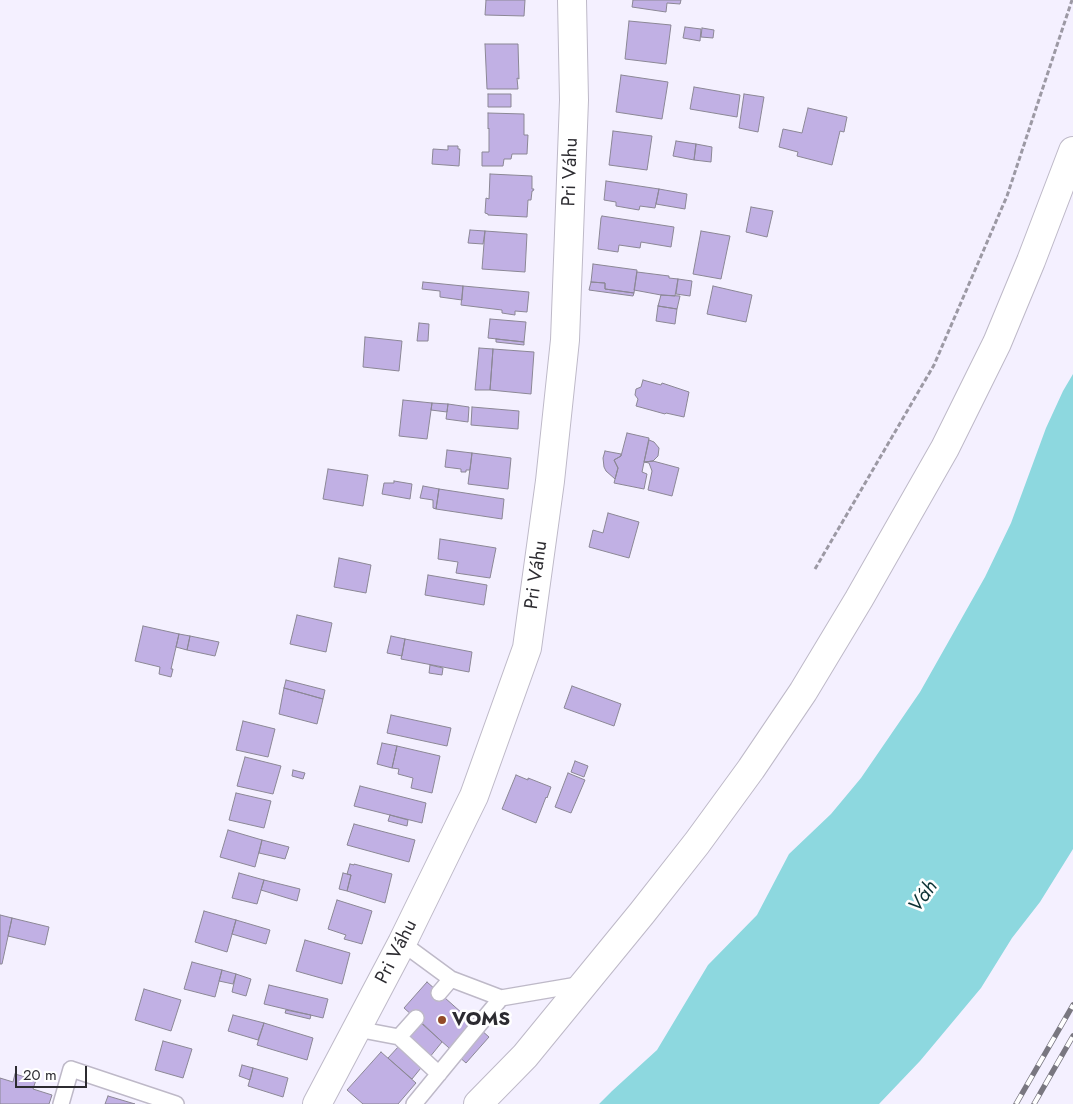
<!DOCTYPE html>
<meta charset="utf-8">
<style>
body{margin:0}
#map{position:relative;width:1073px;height:1104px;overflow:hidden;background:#f4f0ff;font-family:Jost,sans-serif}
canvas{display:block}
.scale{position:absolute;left:15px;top:1066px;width:72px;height:22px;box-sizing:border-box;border:2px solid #2c2b30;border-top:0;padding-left:6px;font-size:15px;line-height:18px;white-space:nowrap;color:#2c2b30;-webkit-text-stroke:4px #fff;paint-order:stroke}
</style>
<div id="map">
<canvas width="1073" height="1104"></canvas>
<div class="scale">20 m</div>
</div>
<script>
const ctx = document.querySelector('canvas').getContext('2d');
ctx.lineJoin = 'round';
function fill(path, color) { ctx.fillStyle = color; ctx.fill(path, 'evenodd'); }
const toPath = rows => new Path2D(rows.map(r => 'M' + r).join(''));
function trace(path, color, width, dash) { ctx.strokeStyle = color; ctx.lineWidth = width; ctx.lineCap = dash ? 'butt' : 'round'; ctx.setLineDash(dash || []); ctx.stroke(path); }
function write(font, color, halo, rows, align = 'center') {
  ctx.font = font + ' Jost,sans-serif'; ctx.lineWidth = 5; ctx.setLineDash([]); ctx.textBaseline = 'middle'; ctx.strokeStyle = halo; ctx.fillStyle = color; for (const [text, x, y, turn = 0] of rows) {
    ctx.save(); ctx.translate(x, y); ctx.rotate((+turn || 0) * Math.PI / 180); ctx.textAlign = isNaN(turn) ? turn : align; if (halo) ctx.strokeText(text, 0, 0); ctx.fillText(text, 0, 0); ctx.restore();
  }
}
fill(toPath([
 [1073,374,1073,849,1040,902,1012,938,981,988,920,1061,879,1104,599,1104,612,1091,657,1050,708,965,757,915,789,854,831,814,861,778,920,692,985,577,1011,523,1046,428,1063,391]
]), '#8dd8df');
const building = toPath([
 [486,0,525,0,524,16,485,15,486,0],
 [633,0,681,0,680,4,667,3,666,12,632,7,633,0],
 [629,21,671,25,666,64,625,59,629,21],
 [685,27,701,29,700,41,683,38,685,27],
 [702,28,714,30,713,38,701,37,702,28],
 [485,44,518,44,519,79,517,78,518,89,487,89,485,44],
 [621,75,668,82,662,119,616,112,621,75],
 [694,87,740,95,737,117,690,109,694,87],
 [488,94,511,94,511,107,488,107,488,94],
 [744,94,764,97,758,132,739,128,744,94],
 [808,108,847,117,844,132,840,131,832,165,797,156,798,152,779,147,783,129,802,133,808,108],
 [488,113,524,114,524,135,528,135,527,154,512,154,511,159,504,159,503,166,482,166,482,152,489,152,489,128,488,129,488,113],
 [613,131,652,136,647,170,609,165,613,131],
 [676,141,696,144,694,160,673,156,676,141],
 [696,144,712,147,711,162,694,160,696,144],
 [448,146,458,146,458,149,460,149,459,166,432,164,433,149,448,150,448,146],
 [490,174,532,176,532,189,534,189,533,191,532,191,531,200,528,200,527,217,488,215,488,214,485,213,486,198,489,199,490,174],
 [606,181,659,189,655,208,640,206,639,210,616,206,616,202,604,200,606,181],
 [659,189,687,194,685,209,656,204,659,189],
 [751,207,773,211,767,237,746,232,751,207],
 [602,216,674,227,671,247,641,242,640,248,619,245,618,252,598,249,601,218,602,216],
 [470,230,485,231,483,244,468,243,470,230],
 [485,231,527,234,525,272,482,269,485,231],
 [701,231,730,236,721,279,693,274,701,231],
 [593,264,637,270,634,293,605,289,605,283,591,282,593,264],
 [637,272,669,276,669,278,678,279,675,296,661,295,634,290,637,272],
 [678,279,692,281,690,296,676,294,678,279],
 [423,282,463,286,462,300,440,297,440,291,422,289,423,282],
 [591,282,605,283,605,289,634,293,633,296,589,290,591,282],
 [463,286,529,292,527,312,515,311,515,315,502,313,502,310,461,305,463,286],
 [713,286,752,295,746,322,707,314,713,286],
 [661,295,680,296,677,309,658,306,661,295],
 [658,306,677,309,675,324,656,321,658,306],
 [490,319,526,322,524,342,488,338,490,319],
 [419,323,429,324,428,341,417,341,419,323],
 [365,337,402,341,399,371,363,367,365,337],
 [496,339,524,342,524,345,496,342,496,339],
 [479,348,493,349,490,390,475,390,479,348],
 [493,349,534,352,531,394,490,390,493,349],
 [643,380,661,385,662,383,689,392,684,417,666,413,665,414,636,406,638,399,635,395,636,389,641,387,643,380],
 [403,400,432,403,427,439,399,436,403,400],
 [432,403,448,404,447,412,431,410,432,403],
 [448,404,469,407,468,422,446,419,448,404],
 [472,407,519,411,518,429,471,425,472,407],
 [627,433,649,438,642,472,647,474,644,489,614,483,618,468,614,460,621,456,627,433],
 [649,440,654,442,659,448,658,456,653,461,644,462,649,440],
 [447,450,472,453,470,470,466,470,466,472,461,472,461,469,445,467,447,450],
 [605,451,621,454,621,456,614,460,618,468,615,479,606,471,604,467,603,458,605,451],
 [472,453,511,458,508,489,468,484,472,453],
 [653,461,679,468,672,496,648,490,652,471,649,463,644,462,653,461],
 [328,469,368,475,363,506,323,499,328,469],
 [394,481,412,484,410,499,382,494,384,483,394,483,394,481],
 [423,486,439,489,436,509,433,508,433,500,420,498,423,486],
 [439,489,504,499,502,519,436,509,439,489],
 [608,513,639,522,629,558,589,547,593,530,603,533,608,513],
 [440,539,496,548,490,578,456,573,458,562,438,559,440,539],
 [339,558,371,565,366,593,334,587,339,558],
 [428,575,487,585,484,605,425,595,428,575],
 [297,615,332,623,326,652,290,644,297,615],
 [143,626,179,634,171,669,173,669,171,677,159,674,160,667,135,661,143,626],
 [179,634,190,636,187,650,176,647,179,634],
 [190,636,219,642,215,656,187,650,190,636],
 [391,636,405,639,402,656,387,653,391,636],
 [405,639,472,652,469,672,401,659,405,639],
 [430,665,443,668,442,675,429,673,430,665],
 [286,680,325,690,323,699,284,688,286,680],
 [572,686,621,704,614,726,564,708,572,686],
 [284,688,323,699,317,724,279,714,284,688],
 [391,715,451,728,447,746,387,733,391,715],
 [243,721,275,729,268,757,236,750,243,721],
 [382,743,397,746,392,768,377,764,382,743],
 [397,746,440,756,432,793,411,788,413,778,398,774,399,769,392,768,397,746],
 [245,757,281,766,273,794,237,786,245,757],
 [575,761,588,766,584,777,571,772,575,761],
 [293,770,305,773,303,779,292,776,293,770],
 [568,773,585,780,571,813,555,807,568,773],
 [516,775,528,780,528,778,551,787,547,798,546,797,536,823,502,809,516,775],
 [360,786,426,803,422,823,354,806,360,786],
 [236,793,271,801,264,828,229,820,236,793],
 [390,815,408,820,407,826,388,821,390,815],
 [354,824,415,840,409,862,347,845,354,824],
 [228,830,262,840,255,867,220,857,228,830],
 [262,840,289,847,285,859,259,853,262,840],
 [350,864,354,865,354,864,392,874,385,903,347,891,351,875,347,874,350,864],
 [239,873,264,880,257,904,232,898,239,873],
 [343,873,351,875,347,891,339,889,343,873],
 [264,880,300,889,297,901,261,890,264,880],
 [337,900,372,911,362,944,344,939,346,935,328,929,337,900],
 [204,911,236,920,227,952,195,942,204,911],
 [0,915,12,918,2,964,0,964,0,915],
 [12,918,49,927,45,945,8,936,12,918],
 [236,920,270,930,266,944,232,934,236,920],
 [305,940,350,953,342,984,296,971,305,940],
 [192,962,222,970,215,997,184,989,192,962],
 [222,970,236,974,233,984,219,981,222,970],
 [236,974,251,979,246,996,232,992,236,974],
 [427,982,489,1037,466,1063,404,1008,427,982],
 [269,985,328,999,323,1018,264,1004,269,985],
 [144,989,181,1000,171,1031,135,1020,144,989],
 [286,1010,311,1015,310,1019,285,1013,286,1010],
 [233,1015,264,1023,258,1040,228,1031,233,1015],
 [421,1022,442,1042,412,1079,388,1058,421,1022],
 [264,1023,313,1038,307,1060,257,1045,264,1023],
 [163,1041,192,1049,183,1078,155,1070,163,1041],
 [381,1052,416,1083,398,1104,363,1104,347,1090,381,1052],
 [242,1065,253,1068,250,1080,239,1076,242,1065],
 [253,1068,288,1078,283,1097,248,1086,253,1068],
 [15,1074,36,1080,33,1089,52,1095,49,1104,0,1104,0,1078,13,1082,15,1074],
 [108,1096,135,1104,105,1104,108,1096]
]);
fill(building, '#c1b0e4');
trace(building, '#8b8795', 1);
const service = toPath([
 [402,943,451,979],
 [439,993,451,979,501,998,583,984],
 [357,1029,399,1037,416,1018],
 [399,1037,439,1074],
 [61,1104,71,1069,176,1104],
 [414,1104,501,998]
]);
const minor = toPath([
 [317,1104,402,943,474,796,527,648,550,481,565,340,574,100,572,0]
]);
const primary = toPath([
 [478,1104,525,1056,642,913,697,843,751,769,803,692,859,599,945,448,997,343,1031,261,1073,151]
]);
trace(service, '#beb9c8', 18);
trace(minor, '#beb9c8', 30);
trace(primary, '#beb9c8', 30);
trace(toPath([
 [815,569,934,365,1007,196,1072,0]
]), '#9c99a4', 3, [5, 2.5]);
trace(service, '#fff', 15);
trace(minor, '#fff', 28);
trace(primary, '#fff', 28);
const rail = toPath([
 [1016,1104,1073,1005],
 [1034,1104,1073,1036]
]);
trace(rail, '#797780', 5.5);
trace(rail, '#fff', 4, [11]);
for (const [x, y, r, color] of [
 [442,1020,5,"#934b28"]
]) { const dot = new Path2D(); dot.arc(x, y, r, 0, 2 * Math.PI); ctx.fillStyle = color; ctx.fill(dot); trace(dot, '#fff', 2); }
write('19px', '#2c2b30', '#fff', [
 ["Pri Váhu",571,172,-88],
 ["Pri Váhu",537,575,-82],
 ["Pri Váhu",397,952,-63]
]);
write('bold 19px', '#2c2b30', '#fff', [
 ["VOMS",452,1020]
], 'left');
write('italic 20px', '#0c3235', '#fff', [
 ["Váh",924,897,-54]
]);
</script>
